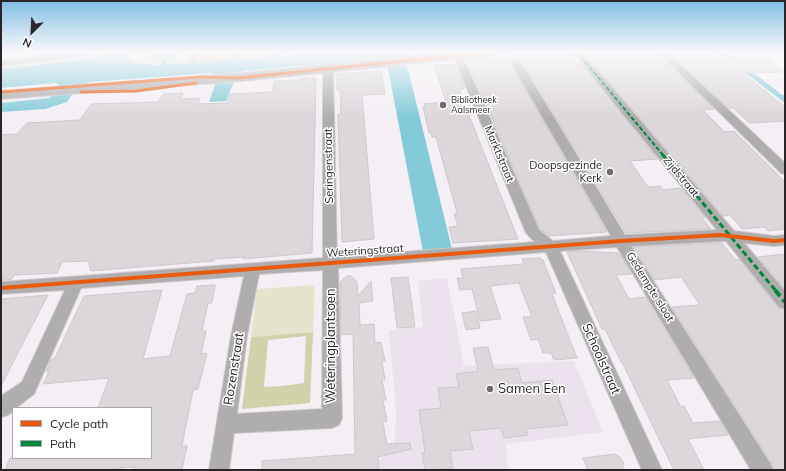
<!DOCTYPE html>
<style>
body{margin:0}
#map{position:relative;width:786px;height:471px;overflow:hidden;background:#f4eff5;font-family:Mulish,sans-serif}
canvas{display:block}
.frame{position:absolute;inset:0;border:2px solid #282428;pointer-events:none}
.legend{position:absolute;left:12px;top:407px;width:140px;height:52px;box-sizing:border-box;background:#fff;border:1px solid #a9a7a9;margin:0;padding:5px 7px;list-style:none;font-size:12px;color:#282428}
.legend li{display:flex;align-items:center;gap:8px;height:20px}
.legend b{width:20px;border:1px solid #a9a7a9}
.north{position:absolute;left:12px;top:12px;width:40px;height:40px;-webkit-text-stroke:3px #fff;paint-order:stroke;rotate:204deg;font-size:11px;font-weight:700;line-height:16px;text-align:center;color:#282428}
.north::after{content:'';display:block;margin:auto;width:14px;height:18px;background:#282428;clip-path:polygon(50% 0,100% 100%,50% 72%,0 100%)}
</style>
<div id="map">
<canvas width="786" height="471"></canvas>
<div class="frame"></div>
<ul class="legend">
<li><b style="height:5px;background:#e8590c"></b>Cycle path</li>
<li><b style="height:5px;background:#00873e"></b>Path</li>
</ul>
<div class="north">N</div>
</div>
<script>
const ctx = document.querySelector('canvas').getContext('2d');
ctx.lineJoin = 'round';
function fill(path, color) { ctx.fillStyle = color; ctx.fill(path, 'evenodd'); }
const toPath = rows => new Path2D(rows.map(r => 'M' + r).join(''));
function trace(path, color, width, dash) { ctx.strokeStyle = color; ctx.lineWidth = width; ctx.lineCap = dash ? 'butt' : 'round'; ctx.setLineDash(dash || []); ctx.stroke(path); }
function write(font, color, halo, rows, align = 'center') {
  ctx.font = font + ' Mulish,sans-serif'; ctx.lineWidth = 3; ctx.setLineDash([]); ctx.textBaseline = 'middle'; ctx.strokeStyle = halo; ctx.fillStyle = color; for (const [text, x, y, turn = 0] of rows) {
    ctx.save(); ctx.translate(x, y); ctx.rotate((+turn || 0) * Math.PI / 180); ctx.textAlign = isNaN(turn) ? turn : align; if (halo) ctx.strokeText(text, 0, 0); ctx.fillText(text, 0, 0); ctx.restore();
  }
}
fill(toPath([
 [447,278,464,366,574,361,603,432,506,444,508,470,380,470,379,459,394,453,396,411,389,330,423,327,418,281]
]), '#ece2ed');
fill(toPath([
 [107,52,120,52,72,61,1,69,1,66,83,57],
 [135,52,151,52,150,55,151,58,156,60,163,60,163,64,134,63,128,59,128,55],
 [181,52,189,52,189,63,166,64,167,60,177,56],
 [315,285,313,332,251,337,257,289]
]), '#e5e4cd');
fill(toPath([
 [194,52,232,52,234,60,196,63],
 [235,52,275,52,277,56,238,60],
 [313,332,310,403,242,409,251,337],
 [306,336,304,383,282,386,264,387,268,340]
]), '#d1d1aa');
fill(toPath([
 [120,52,135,52,128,55,128,59,134,63,156,65,162,64,163,60,156,60,151,58,150,55,151,52,181,52,174,58,167,60,167,64,189,63,189,52,194,52,196,63,233,60,232,52,235,52,238,60,276,56,275,52,280,52,282,56,312,52,424,52,408,54,403,58,409,73,452,249,423,252,388,68,382,60,362,60,243,71,233,84,226,101,209,102,215,85,212,73,90,82,72,95,67,102,45,109,1,112,1,103,50,98,59,85,56,83,1,88,1,69,72,61],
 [718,52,727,52,782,95,785,95,785,103]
]), '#83cbd9');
const building = toPath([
 [541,52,572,52,658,159,630,161,648,187,660,186,663,190,681,188,705,217,702,218,711,229,626,233,521,60,514,57,509,62,607,232,549,236,540,229,467,60,517,55,516,53,541,52],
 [584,52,657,52,714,109,703,110,725,132,734,131,785,182,785,229,768,231,765,227,742,229,730,215,723,216,584,52],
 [669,52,712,52,720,58,762,56,783,72,743,73,785,107,785,121,750,123,733,108,729,108,669,52],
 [455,64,465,88,459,90,518,239,453,243,449,227,458,226,454,214,457,213,436,137,432,137,431,133,429,133,423,107,425,107,424,104,446,102,434,65,455,64],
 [381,71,385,94,362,95,374,239,342,242,338,114,341,114,340,90,337,90,337,74,381,71],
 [301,78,316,78,312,253,243,259,244,257,214,259,214,261,91,271,88,261,62,262,57,273,14,275,11,280,1,280,1,135,17,134,27,123,80,120,91,104,158,102,163,94,183,93,181,99,200,98,198,104,227,103,229,94,272,92,274,81,301,80,301,78],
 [721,243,736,260,739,259,778,308,785,310,785,470,774,470,771,462,672,307,700,305,681,277,654,280,634,247,721,243],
 [581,251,619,253,632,274,616,275,629,299,645,297,694,378,667,380,681,407,684,406,693,423,720,421,728,435,688,439,704,470,674,470,622,362,621,362,605,329,602,329,567,252,581,251],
 [785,254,785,289,758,257,785,254],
 [539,258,543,260,556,293,552,294,577,358,554,360,551,353,543,353,538,339,531,340,523,317,532,317,519,283,490,286,501,319,480,321,472,289,460,290,457,278,463,278,461,269,524,264,522,259,539,258],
 [347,276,351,276,357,282,358,296,371,281,373,301,359,303,360,325,374,324,375,343,381,342,385,361,382,361,385,380,382,380,386,400,383,400,387,421,383,422,387,444,410,443,411,449,378,457,379,470,262,470,262,461,355,454,353,334,341,335,340,282,347,276],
 [408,277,415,327,397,328,391,278,408,277],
 [215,285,212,303,208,303,202,331,206,331,201,354,207,353,198,389,193,390,182,446,187,446,182,470,134,470,134,467,102,470,5,470,10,458,151,458,151,408,98,408,109,378,43,384,49,372,46,372,51,360,55,358,84,296,162,290,143,359,170,356,187,294,195,293,197,286,215,285],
 [48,295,23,343,1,386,1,299,48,295],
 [476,311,480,328,466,330,462,313,476,311],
 [488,347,494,370,518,368,522,383,552,380,568,425,526,429,528,435,504,438,501,428,469,431,473,449,450,451,453,468,425,470,422,453,425,453,419,410,441,408,438,388,459,387,456,374,478,371,473,348,488,347],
 [615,454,621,458,624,464,622,470,588,470,583,458,615,454]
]);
fill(building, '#dbd7db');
trace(building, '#cbc7cb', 1);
const street = toPath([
 [67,52,95,52,91,55,1,66,1,60,67,52],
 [452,52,461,52,539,230,553,241,611,236,510,61,515,58,520,61,625,235,717,230,573,52,582,52,734,231,774,236,785,235,785,245,774,246,744,243,785,291,785,309,779,307,726,241,631,246,770,463,773,470,751,470,617,247,560,251,662,470,642,470,546,252,338,268,342,418,339,425,332,428,234,433,229,470,209,470,231,336,244,276,81,288,34,394,16,408,13,408,13,411,8,415,1,417,1,396,22,382,65,290,1,294,1,282,323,258,323,69,325,67,331,67,333,69,337,257,535,242,526,233,452,52],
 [323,270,322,409,237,414,247,336,259,274,323,270],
 [658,52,667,52,785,163,785,174,781,173,658,52]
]);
const secondary = toPath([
 [449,52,496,52,494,55,490,56,243,81,1,99,1,91,243,73,449,52]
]);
trace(street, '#cecbcf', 2);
trace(secondary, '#cecbcf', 2);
fill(street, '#afadae');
fill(secondary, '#afacad');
trace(toPath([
 [577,52,663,155]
]), '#00873e', 2, [4.5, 2]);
trace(toPath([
 [662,154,776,291]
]), '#00873e', 3, [6, 3]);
trace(toPath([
 [775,290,785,302]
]), '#00873e', 4, [8, 4]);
trace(toPath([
 [1,92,200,77,238,78,490,52],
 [81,92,136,91,196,83]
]), '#e8590c', 3);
trace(toPath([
 [1,288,621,241,720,235,774,241,785,240]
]), '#e8590c', 4);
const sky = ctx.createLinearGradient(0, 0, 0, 118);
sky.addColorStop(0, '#7fbde2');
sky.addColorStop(0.44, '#faf8fa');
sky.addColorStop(1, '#faf8fa00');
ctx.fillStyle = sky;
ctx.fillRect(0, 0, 786, 118);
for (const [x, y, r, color] of [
 [443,105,4,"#6f6b70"],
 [610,172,4,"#6f6b70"],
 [490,389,4,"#6f6b70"]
]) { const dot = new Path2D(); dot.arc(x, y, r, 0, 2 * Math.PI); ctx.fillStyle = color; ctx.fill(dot); trace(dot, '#fff', 1.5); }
write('9px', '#282428', '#fff', [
 ["Bibliotheek",451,100],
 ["Aalsmeer",451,110]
], 'left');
write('11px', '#282428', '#fff', [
 ["Marktstraat",499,154,67],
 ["Seringenstraat",329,166,-91],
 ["Zijdstraat",681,177,50],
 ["Weteringstraat",365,251,-4],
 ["Gedempte sloot",650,287,58]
]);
write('11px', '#282428', '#fff', [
 ["Doopsgezinde",602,166],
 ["Kerk",602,179]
], 'right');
write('13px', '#282428', '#fff', [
 ["Weteringplantsoen",331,346,-90],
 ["Schoolstraat",601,359,66],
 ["Rozenstraat",234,369,-81]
]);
write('13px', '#282428', '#fff', [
 ["Samen Een",498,389]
], 'left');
</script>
